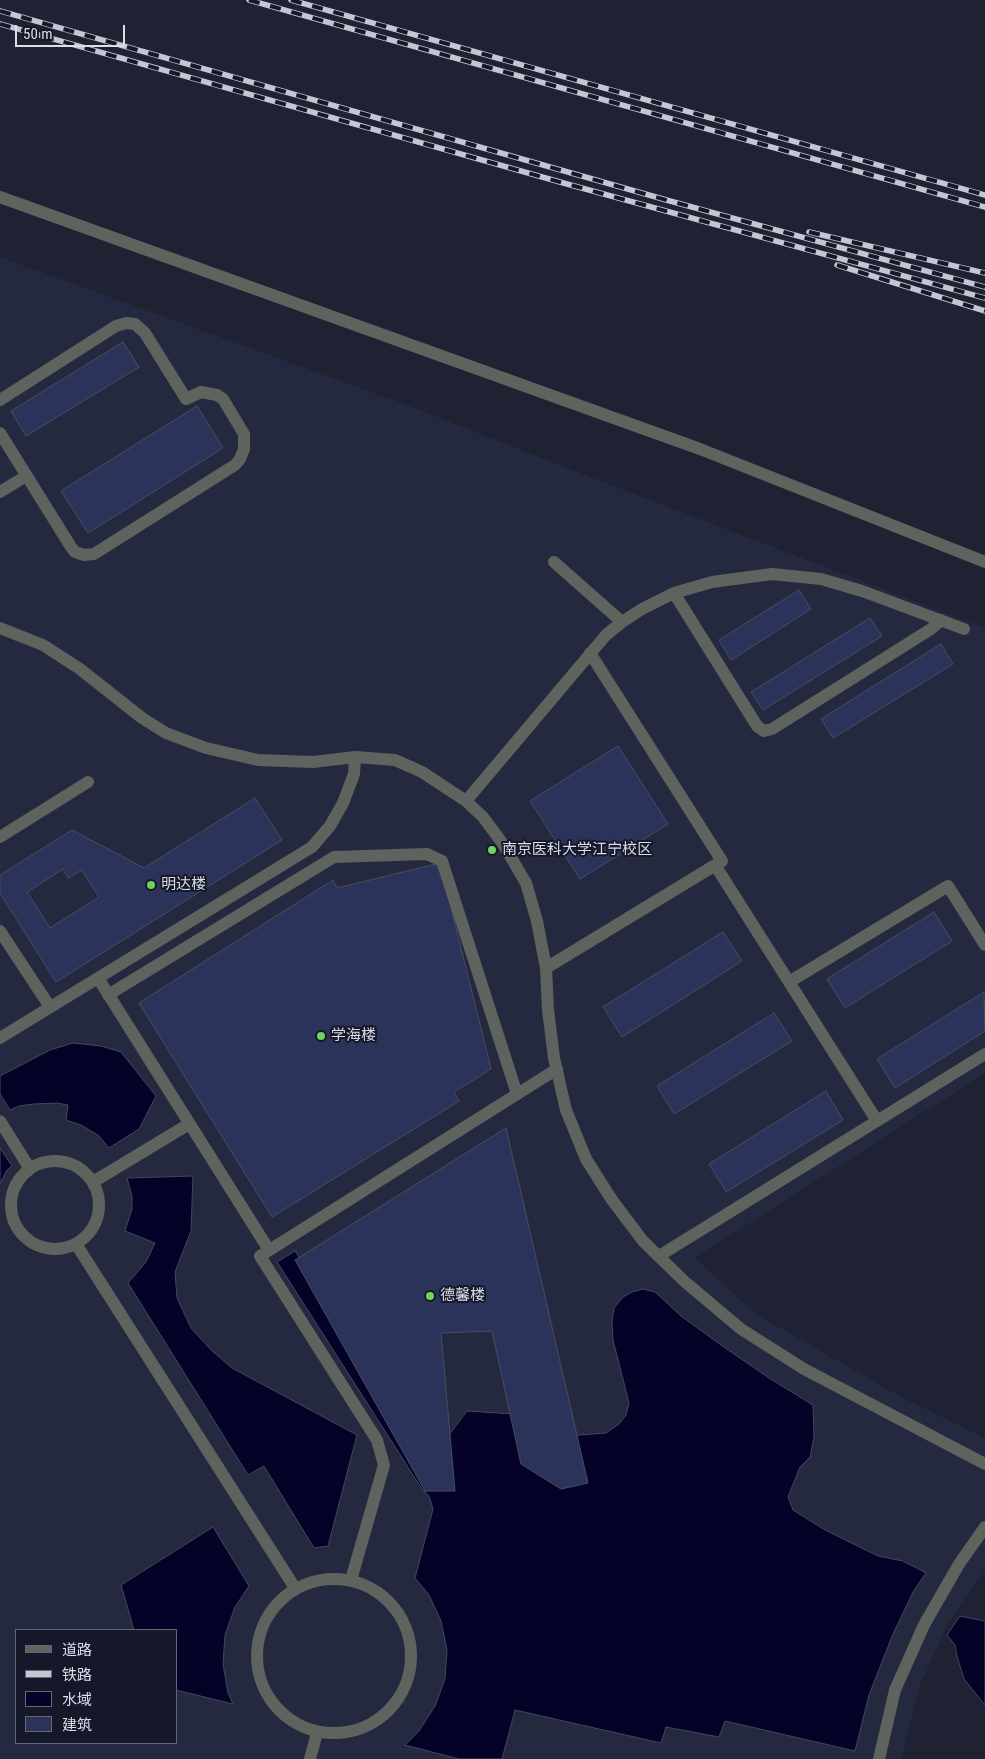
<!DOCTYPE html>
<meta charset="utf-8">
<style>
body{margin:0}
#map{position:relative;width:985px;height:1759px;overflow:hidden;background:#1e2232;font-family:"Roboto Condensed","Noto Sans SC",sans-serif}
canvas{display:block}
.legend{position:absolute;left:15px;top:1629px;width:162px;height:115px;box-sizing:border-box;background:#151828;border:1px solid #646775;margin:0;padding:6px 9px;list-style:none;font-size:15px;color:#dadee9}
.legend li{display:flex;align-items:center;gap:10px;height:25px}
.legend b{width:25px;border:1px solid #646775}
.scale{position:absolute;left:15px;top:25px;width:110px;height:22px;box-sizing:border-box;border:2px solid #dadee9;border-top:0;padding-left:6px;font-size:15px;line-height:18px;white-space:nowrap;color:#dadee9;-webkit-text-stroke:4px #151828;paint-order:stroke}
</style>
<div id="map">
<canvas width="985" height="1759"></canvas>
<ul class="legend">
<li><b style="height:6px;background:#5e645d"></b>道路</li>
<li><b style="height:6px;background:#c3c7d3"></b>铁路</li>
<li><b style="height:14px;background:#040327"></b>水域</li>
<li><b style="height:14px;background:#2b335b"></b>建筑</li>
</ul>
<div class="scale">50 m</div>
</div>
<script>
const ctx = document.querySelector('canvas').getContext('2d');
ctx.lineJoin = 'round';
function fill(path, color) { ctx.fillStyle = color; ctx.fill(path, 'evenodd'); }
const toPath = rows => new Path2D(rows.map(r => 'M' + r).join(''));
function trace(path, color, width, dash) { ctx.strokeStyle = color; ctx.lineWidth = width; ctx.lineCap = dash ? 'butt' : 'round'; ctx.setLineDash(dash || []); ctx.stroke(path); }
function write(font, color, halo, rows, align = 'center') {
  ctx.font = font + ' "Roboto Condensed","Noto Sans SC",sans-serif'; ctx.lineWidth = 4; ctx.setLineDash([]); ctx.textBaseline = 'middle'; ctx.strokeStyle = halo; ctx.fillStyle = color; for (const [text, x, y, turn = 0] of rows) {
    ctx.save(); ctx.translate(x, y); ctx.rotate((+turn || 0) * Math.PI / 180); ctx.textAlign = isNaN(turn) ? turn : align; if (halo) ctx.strokeText(text, 0, 0); ctx.fillText(text, 0, 0); ctx.restore();
  }
}
fill(toPath([
 [0,257,407,405,598,480,985,628,985,1073,695,1258,756,1314,905,1399,985,1438,985,1571,949,1621,920,1685,901,1759,0,1759],
 [16,1630,176,1630,176,1743,16,1743]
]), '#24293f');
const water = toPath([
 [73,1043,101,1046,121,1052,156,1096,139,1129,109,1148,98,1135,81,1125,66,1120,68,1105,57,1103,33,1104,19,1106,10,1110,0,1094,0,1076,50,1050,73,1043],
 [0,1148,12,1166,7,1170,0,1184,0,1148],
 [193,1176,191,1231,175,1272,177,1298,191,1328,211,1350,232,1368,357,1435,328,1546,314,1548,264,1466,248,1475,128,1283,146,1262,155,1243,125,1231,132,1209,132,1196,127,1178,193,1176],
 [295,1251,430,1460,467,1411,529,1415,538,1438,606,1433,619,1424,626,1415,629,1403,613,1340,612,1321,614,1308,623,1297,632,1292,643,1289,655,1292,681,1316,721,1345,769,1378,813,1405,814,1437,810,1457,800,1467,788,1497,793,1510,825,1530,878,1556,903,1561,926,1573,913,1592,893,1634,869,1695,855,1751,725,1721,719,1737,666,1727,661,1743,515,1710,502,1759,459,1759,405,1745,419,1731,435,1706,445,1679,447,1650,441,1621,429,1595,415,1578,433,1509,429,1496,422,1489,277,1262,295,1251],
 [213,1527,249,1586,235,1607,225,1635,223,1664,228,1693,233,1704,176,1690,176,1630,134,1630,121,1585,213,1527],
 [960,1616,985,1621,985,1705,964,1679,957,1656,955,1645,947,1635,960,1616]
]);
fill(water, '#040327');
trace(water, '#444561', 1);
const building = toPath([
 [123,342,139,367,26,436,11,411,123,342],
 [197,406,223,448,88,533,61,491,197,406],
 [799,590,811,609,731,660,719,640,799,590],
 [870,618,882,636,763,710,751,692,870,618],
 [941,644,953,664,833,738,821,719,941,644],
 [618,746,668,824,580,879,530,801,618,746],
 [255,798,282,840,56,982,0,893,0,875,72,830,144,868,255,798],
 [63,869,68,878,82,870,99,897,50,928,27,892,63,869],
 [440,863,491,1069,454,1092,459,1101,272,1217,139,1003,333,880,337,888,440,863],
 [934,912,952,941,845,1008,827,979,934,912],
 [723,932,742,961,622,1037,603,1007,723,932],
 [984,992,985,1031,895,1088,877,1059,984,992],
 [774,1013,792,1041,674,1114,657,1086,774,1013],
 [826,1091,843,1120,726,1192,709,1164,826,1091],
 [506,1128,588,1483,561,1489,521,1464,492,1331,441,1333,455,1491,425,1491,295,1260,506,1128]
]);
fill(building, '#2b335b');
trace(building, '#494d60', 1);
trace(toPath([
 [0,197,700,449,985,562],
 [0,400,116,326,126,323,135,324,145,333,186,399,201,392,217,395,223,399,244,434,244,449,240,459,235,465,94,554,84,555,75,552,71,547,0,433],
 [0,492,26,476],
 [554,562,622,622],
 [674,593,757,726,764,731,772,729,931,629,941,620],
 [0,628,43,645,80,669,142,718,166,733,206,748,258,760,313,762,355,757,395,760,422,772,466,801,483,817,503,844,526,883,537,921,546,968,548,1010,554,1058,566,1110,586,1159,612,1200,643,1241,684,1281,741,1329,804,1369,985,1464],
 [466,801,606,635,622,622,642,609,674,593,712,582,772,574,821,579,862,591,964,629],
 [0,837,88,782],
 [715,865,877,1121],
 [0,931,50,1007],
 [546,968,722,861,590,653],
 [98,978,269,1250],
 [789,982,948,886,985,945],
 [108,995,334,857,427,854,442,861,517,1094],
 [0,1038,312,847,330,826,343,803,354,774,355,757],
 [0,1121,30,1169],
 '11 1205a44 44 0 1 1 88 0a44 44 0 1 1-88 0Z',
 [93,1182,189,1124],
 [76,1244,295,1588],
 [659,1256,985,1054],
 '257 1656a77 77 0 1 1 154 0a77 77 0 1 1-154 0Z',
 [351,1580,384,1465,377,1440,260,1256,557,1069],
 [310,1759,317,1733],
 [879,1759,895,1690,924,1625,959,1564,985,1527]
]), '#5e645d', 12);
const rail = toPath([
 [249,0,985,207],
 [291,0,985,195],
 [0,11,670,201,985,287],
 [0,24,567,184,985,298],
 [809,232,985,273],
 [837,265,985,311]
]);
trace(rail, '#c3c7d3', 5.5);
trace(rail, '#151828', 4, [11]);
for (const [x, y, r, color] of [
 [492,850,5,"#70d35f"],
 [151,885,5,"#70d35f"],
 [321,1036,5,"#70d35f"],
 [430,1296,5,"#70d35f"]
]) { const dot = new Path2D(); dot.arc(x, y, r, 0, 2 * Math.PI); ctx.fillStyle = color; ctx.fill(dot); trace(dot, '#151828', 2); }
write('15px', '#dadee9', '#151828', [
 ["南京医科大学江宁校区",502,850],
 ["明达楼",161,885],
 ["学海楼",331,1036],
 ["德馨楼",440,1296]
], 'left');
</script>
